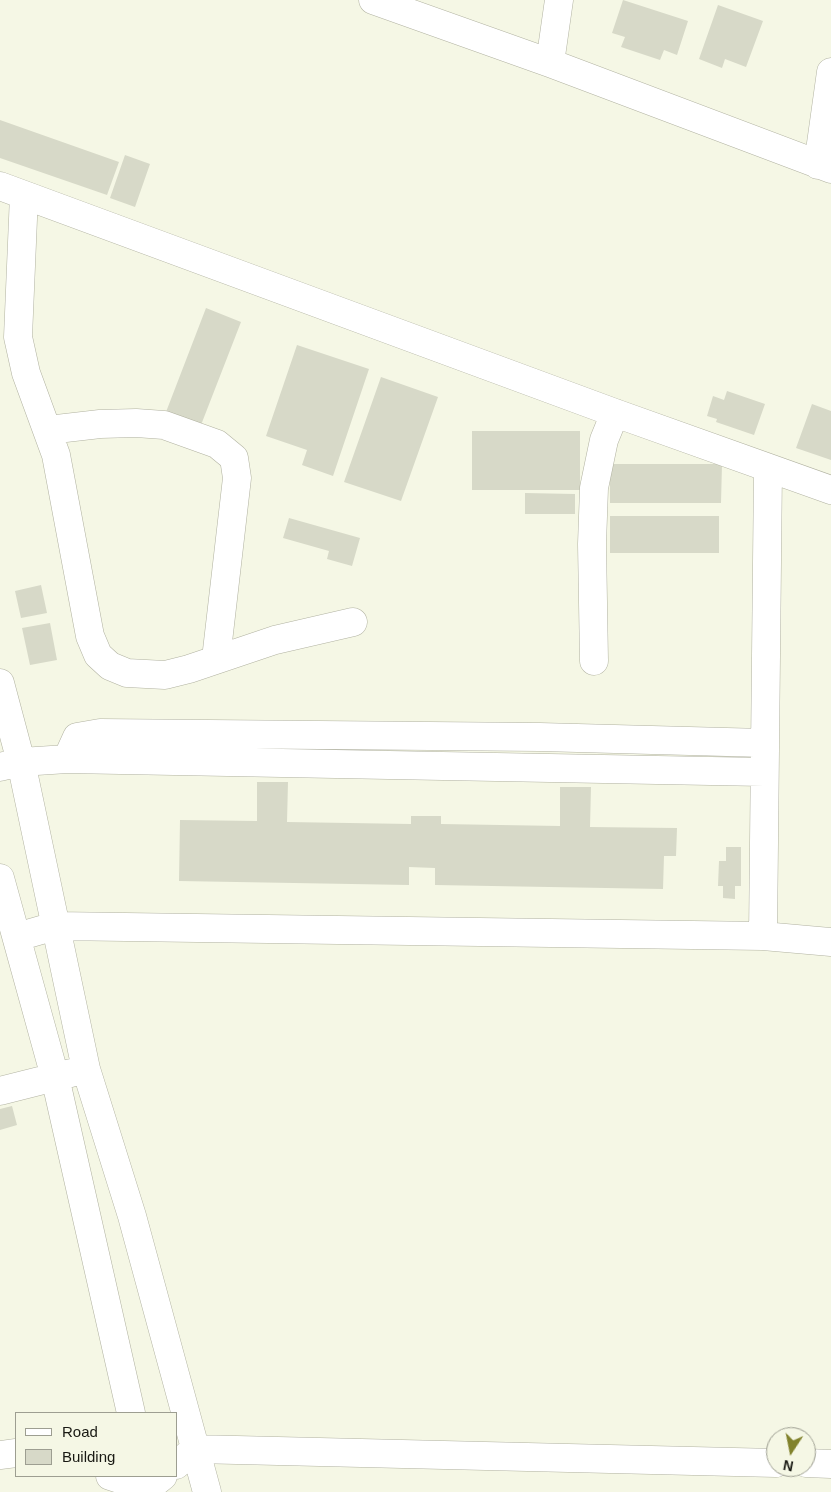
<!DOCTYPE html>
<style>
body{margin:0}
#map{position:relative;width:831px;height:1492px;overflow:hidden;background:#f5f7e5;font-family:Arial,sans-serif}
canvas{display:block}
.legend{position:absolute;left:15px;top:1412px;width:162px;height:65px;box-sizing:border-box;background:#f5f7e5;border:1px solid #9d9e91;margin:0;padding:6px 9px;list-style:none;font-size:15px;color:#191913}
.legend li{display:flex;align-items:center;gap:10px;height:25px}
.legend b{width:25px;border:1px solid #9d9e91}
.north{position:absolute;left:766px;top:1427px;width:50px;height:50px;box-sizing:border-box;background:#f5f7e5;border:1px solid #9d9e91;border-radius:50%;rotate:191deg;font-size:14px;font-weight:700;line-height:20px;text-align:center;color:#191913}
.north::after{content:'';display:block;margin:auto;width:18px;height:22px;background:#81822c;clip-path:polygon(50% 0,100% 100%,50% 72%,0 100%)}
</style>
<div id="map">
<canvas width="831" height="1492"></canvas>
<ul class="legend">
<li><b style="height:6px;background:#fff"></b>Road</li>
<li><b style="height:14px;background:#d7d9c8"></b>Building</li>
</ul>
<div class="north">N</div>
</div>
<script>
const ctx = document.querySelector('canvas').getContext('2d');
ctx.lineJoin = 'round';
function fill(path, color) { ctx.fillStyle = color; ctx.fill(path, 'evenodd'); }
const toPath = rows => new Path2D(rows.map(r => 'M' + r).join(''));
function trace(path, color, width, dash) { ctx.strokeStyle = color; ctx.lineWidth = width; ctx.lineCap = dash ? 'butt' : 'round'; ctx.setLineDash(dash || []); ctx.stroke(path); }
fill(toPath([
 [623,0,688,21,677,55,664,50,660,60,621,47,625,37,612,33],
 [718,5,763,21,746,67,725,59,722,68,699,59],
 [0,120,119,162,107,195,0,158],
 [125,155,150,164,135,207,110,198],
 [206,308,241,322,201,425,166,412],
 [297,345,369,369,333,476,302,465,307,450,266,436],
 [381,377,438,397,401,501,344,482],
 [727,391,765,404,754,435,716,422,717,419,707,416,713,396,724,400],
 [812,404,831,411,831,460,796,448],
 [472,431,580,431,580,490,472,490],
 [610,464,722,464,721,503,610,503],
 [525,493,575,494,575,514,525,514],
 [610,516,719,516,719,553,610,553],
 [289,518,360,538,352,566,327,559,329,551,283,538],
 [41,585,47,613,21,618,15,591],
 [50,623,57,660,30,665,22,628],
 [257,782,288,782,287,822,411,824,411,816,441,816,441,824,560,826,560,787,591,787,590,827,677,828,676,856,664,856,663,889,435,885,435,868,409,867,409,885,179,881,180,820,257,821],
 [726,847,741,847,741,886,735,886,735,899,723,898,723,886,718,886,719,861,726,861],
 [12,1106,17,1125,0,1130,0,1109]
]), '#d7d9c8');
const minor = toPath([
 [373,0,550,63,831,169],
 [550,63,559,0],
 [818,165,831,72],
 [0,186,615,413,831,490],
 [24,195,18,337,26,373,56,455,90,636,98,655,110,666,127,673,165,675,189,669,275,640,353,622],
 [48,430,100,424,136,423,164,425,217,444,234,458,237,478,216,659],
 [594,661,592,544,594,488,604,440,615,413],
 [0,683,21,762,86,1069,132,1216,207,1492],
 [67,759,77,737,100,733,540,737,764,743],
 [0,767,21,762,67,759,764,772],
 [0,878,55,1077,131,1413],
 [763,936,768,469],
 [17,937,55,926,763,936,831,942],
 [0,1091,71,1073],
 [0,1455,16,1453],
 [806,1463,831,1464],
 [176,1465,195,1449,776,1463],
 [110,1476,148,1488,163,1476]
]);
trace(minor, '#b1b2a1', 29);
trace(minor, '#fff', 28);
</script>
